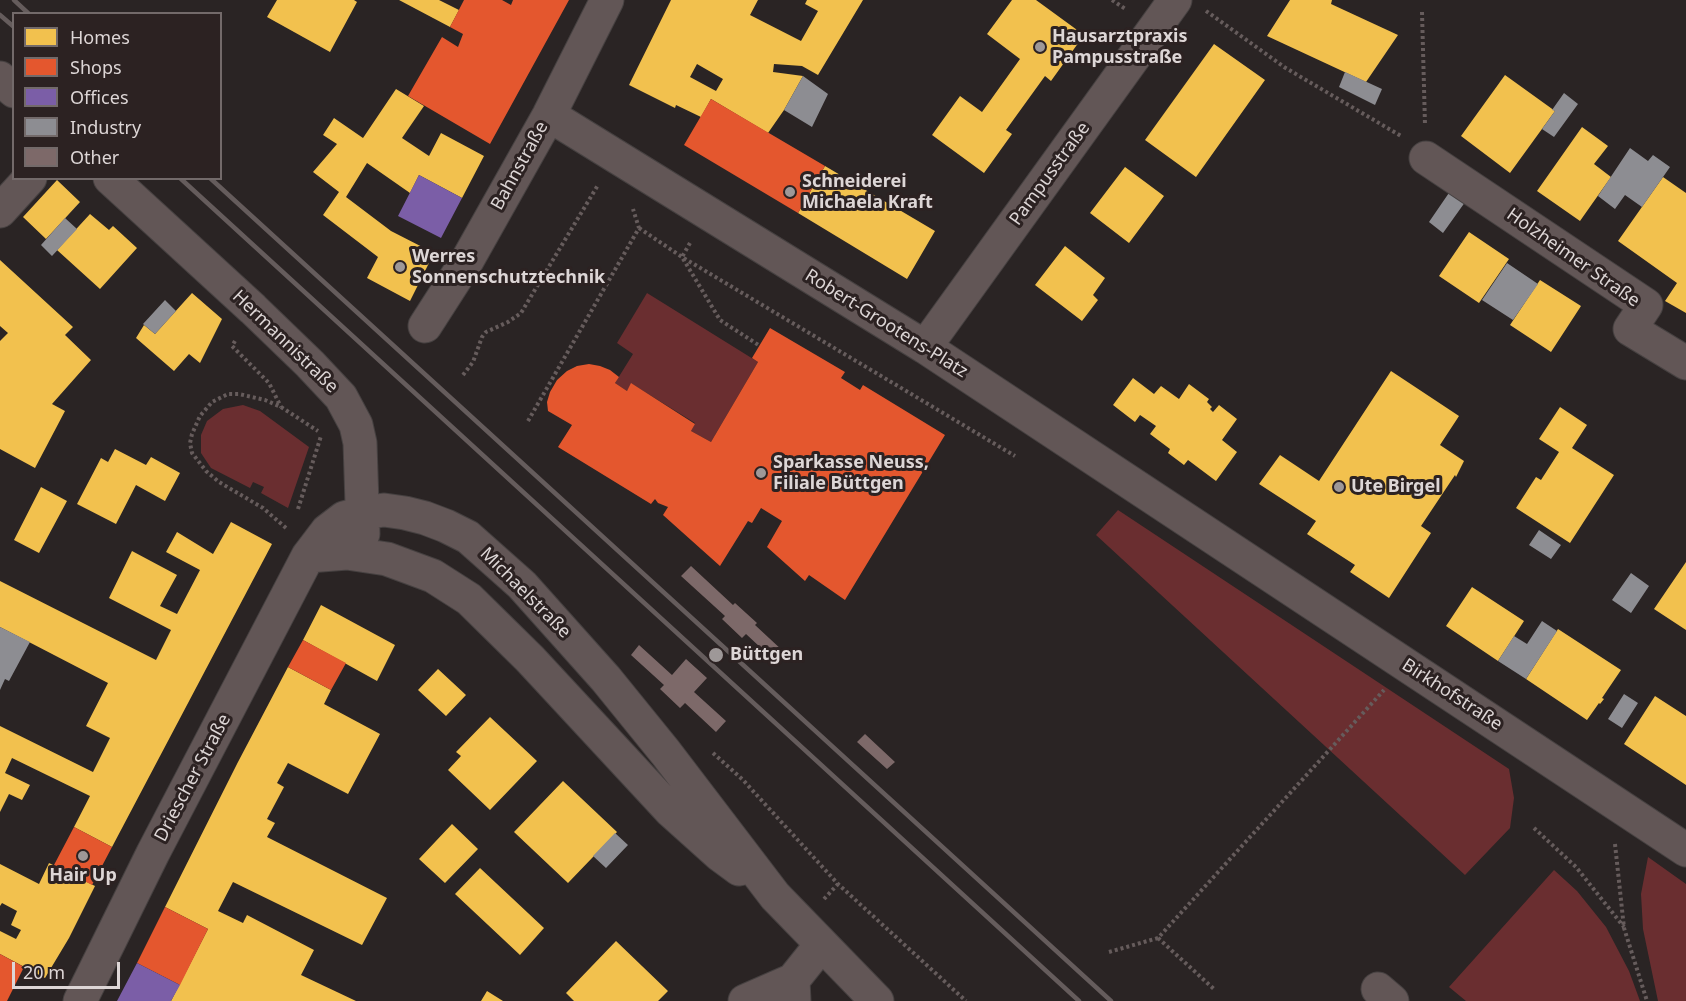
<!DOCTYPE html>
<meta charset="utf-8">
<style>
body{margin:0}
#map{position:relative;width:1686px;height:1001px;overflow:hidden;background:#2a2424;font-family:"Noto Sans",sans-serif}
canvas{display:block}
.legend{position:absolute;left:12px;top:12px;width:210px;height:168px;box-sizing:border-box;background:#2c2222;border:2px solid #736a6a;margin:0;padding:8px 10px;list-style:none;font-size:18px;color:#ddd6d6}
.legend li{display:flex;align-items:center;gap:12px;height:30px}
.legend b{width:30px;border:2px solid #736a6a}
.scale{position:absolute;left:12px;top:962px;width:108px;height:27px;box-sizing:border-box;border:3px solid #ddd6d6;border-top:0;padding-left:8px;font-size:18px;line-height:21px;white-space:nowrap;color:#ddd6d6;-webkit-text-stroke:4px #2c2222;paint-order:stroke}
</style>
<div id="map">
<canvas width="1686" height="1001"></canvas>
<ul class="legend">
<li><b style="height:16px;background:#f2c14e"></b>Homes</li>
<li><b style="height:16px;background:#e4572e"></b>Shops</li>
<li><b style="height:16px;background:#7b5ea7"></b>Offices</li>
<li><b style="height:16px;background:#8d8d92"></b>Industry</li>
<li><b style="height:16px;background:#7d6969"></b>Other</li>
</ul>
<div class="scale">20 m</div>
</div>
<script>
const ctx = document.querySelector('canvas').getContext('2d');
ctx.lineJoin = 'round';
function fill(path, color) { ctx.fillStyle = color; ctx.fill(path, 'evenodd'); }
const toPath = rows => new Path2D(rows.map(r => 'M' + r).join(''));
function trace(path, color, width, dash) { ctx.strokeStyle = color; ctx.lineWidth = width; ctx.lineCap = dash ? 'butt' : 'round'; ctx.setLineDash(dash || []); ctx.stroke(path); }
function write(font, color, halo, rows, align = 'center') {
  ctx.font = font + ' "Noto Sans",sans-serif'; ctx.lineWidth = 6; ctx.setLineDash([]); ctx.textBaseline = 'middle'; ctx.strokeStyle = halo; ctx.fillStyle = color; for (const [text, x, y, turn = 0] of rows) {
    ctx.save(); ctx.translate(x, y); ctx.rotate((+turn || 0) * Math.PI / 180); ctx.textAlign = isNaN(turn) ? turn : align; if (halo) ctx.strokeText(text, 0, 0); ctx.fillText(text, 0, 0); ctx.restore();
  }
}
fill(toPath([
 [647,293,758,362,711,442,691,431,695,423,632,384,627,391,615,383,633,354,617,343],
 [243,405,260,411,309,447,288,508,261,493,264,487,253,482,250,488,211,468,201,453,201,435,207,421,223,409],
 [1118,510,1509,769,1514,798,1510,828,1465,875,1096,535],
 [1648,857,1686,884,1686,1001,1658,1001,1643,929,1641,894],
 [1554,870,1577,891,1606,927,1629,971,1640,1001,1466,1001,1449,987]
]), '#6a2e30');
fill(toPath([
 [277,0,354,0,357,2,330,52,267,17],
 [399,0,439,0,459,10,450,27],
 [671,0,758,0,750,15,801,41,818,11,805,4,807,0,863,0,818,75,802,66,774,64,773,72,803,76,784,110,768,133,711,99,701,117,676,105,675,108,629,85],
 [697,64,723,79,716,91,690,77],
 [1012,0,1036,0,1084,35,1051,81,1045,76,1006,130,1012,134,984,173,932,135,960,96,982,112,1020,59,987,34],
 [1290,0,1332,0,1331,4,1398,35,1366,82,1267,36],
 [1214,44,1265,80,1196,177,1145,140],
 [1505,75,1555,111,1510,173,1461,136],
 [396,89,424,106,402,138,429,156,441,133,484,156,462,198,419,175,410,193,367,163,346,197,391,231,434,253,410,301,367,278,378,257,323,215,339,192,313,172,337,144,323,135,334,118,363,138],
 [1582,127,1608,146,1594,164,1611,177,1580,221,1537,191],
 [825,166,935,231,907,279,798,213],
 [1125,167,1164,196,1129,243,1090,213],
 [1663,177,1686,193,1686,313,1665,301,1677,283,1618,241],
 [57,180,80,202,46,239,23,217],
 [90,214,109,230,113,226,137,248,100,289,57,250],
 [1469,232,1509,259,1479,303,1439,276],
 [1065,246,1105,278,1093,295,1098,300,1082,321,1035,285],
 [0,260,73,327,65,335,91,360,52,404,65,411,35,468,0,449,0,341,8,333,0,326],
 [1540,280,1581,306,1551,352,1510,325],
 [192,293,222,319,200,363,189,354,174,371,136,338,144,325,155,334],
 [1391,371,1459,416,1440,445,1464,461,1456,477,1455,475,1421,526,1431,533,1389,598,1350,572,1355,565,1307,534,1316,521,1259,484,1280,455,1319,481],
 [1133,378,1154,394,1161,386,1179,399,1189,384,1209,399,1207,402,1212,407,1210,409,1213,412,1219,405,1237,419,1222,440,1237,452,1216,481,1188,460,1184,465,1168,453,1170,449,1150,434,1156,426,1140,415,1135,422,1113,405],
 [1560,407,1587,425,1572,448,1614,475,1570,543,1516,508,1536,477,1541,480,1559,452,1539,439],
 [115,449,146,465,151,457,180,473,165,501,136,485,116,524,77,504,101,458,108,462],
 [41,487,67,501,39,553,14,540],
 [231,522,272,544,112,847,74,827,90,796,12,758,5,773,30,785,22,800,9,794,0,812,0,726,93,772,110,738,86,726,108,683,0,627,0,581,156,660,171,630,109,598,132,551,177,575,160,606,177,614,200,570,166,552,177,532,213,554],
 [1686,562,1686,630,1654,609],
 [1472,587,1524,621,1498,661,1446,626],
 [321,605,395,645,377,681,303,640],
 [1558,629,1621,670,1602,698,1604,699,1600,704,1599,703,1587,720,1526,679],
 [288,667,331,690,324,704,380,734,348,794,288,763,277,783,284,787,267,819,275,823,267,837,387,898,362,945,233,882,218,911,243,923,247,915,314,950,301,975,356,1001,171,1001,208,929,165,907,238,762],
 [438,669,466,695,446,716,418,690],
 [1655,696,1686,716,1686,785,1624,744],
 [490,717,537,761,490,810,448,770,461,756,456,752],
 [563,781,617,832,568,883,514,832],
 [452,824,478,849,445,883,419,859],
 [49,863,95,886,69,938,45,978,0,954,0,931,16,939,21,930,11,925,17,911,2,903,0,906,0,864,39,884],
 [480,868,544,928,520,955,455,894],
 [616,941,668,991,658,1001,574,1001,566,993],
 [487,991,503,1001,481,1001]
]), '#f2c14e');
fill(toPath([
 [464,0,502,0,511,5,513,0,569,0,490,144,408,96,442,37,458,47,463,34,450,27],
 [711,99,825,166,798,213,684,145],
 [770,328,845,372,841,378,860,390,863,385,945,435,845,600,809,575,805,581,767,547,782,521,761,508,752,523,748,521,720,566,663,515,668,507,658,503,655,499,651,504,558,447,572,425,548,411,547,402,550,392,557,380,567,371,577,366,589,364,600,366,610,370,619,377,615,383,627,391,631,383,695,424,691,431,711,442,758,362,752,358],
 [303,640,346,663,331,690,288,667],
 [74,827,112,847,92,885,54,865],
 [165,907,208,929,180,985,137,963],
 [0,954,24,967,7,1001,0,1001]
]), '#e4572e');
fill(toPath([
 [419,175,462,198,441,238,398,216],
 [137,963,180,985,171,1001,117,1001]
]), '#7b5ea7');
fill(toPath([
 [1345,72,1382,89,1375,105,1339,87],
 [803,76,828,94,812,127,784,110],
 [1564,93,1578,104,1554,137,1542,129,1555,111,1552,110],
 [1630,148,1648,161,1653,155,1670,167,1642,207,1625,195,1615,209,1598,196],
 [1453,187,1468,198,1443,233,1429,222],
 [65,218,77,229,52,256,41,245],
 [1507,263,1538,284,1513,320,1482,300],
 [165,300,176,311,155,334,143,324],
 [1539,530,1561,545,1551,559,1529,545],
 [1631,573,1649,586,1631,613,1612,600],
 [1542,621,1557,631,1526,679,1498,661,1514,636,1527,644],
 [0,627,30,642,9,681,5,679,0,690],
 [1624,694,1638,703,1622,728,1608,719],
 [615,833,628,845,606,868,593,856]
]), '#8d8d92');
fill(toPath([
 [691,566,733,605,735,603,757,623,755,625,783,651,775,661,746,634,742,638,722,619,725,616,681,576],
 [639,645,672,675,686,659,707,678,694,692,726,721,716,732,685,703,680,708,660,689,664,685,631,655],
 [865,734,895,762,887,769,857,742]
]), '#7d6969');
const minor = toPath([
 [0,78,14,91],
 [549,115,925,347,1686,850],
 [1426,158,1646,305,1630,329,1686,363],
 [110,178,253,309,310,364,341,397,356,425,360,443,363,534],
 [0,211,30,178],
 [425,326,468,259,549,115,607,0],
 [925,347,1175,0],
 [308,556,347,553,387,559,433,576,469,599,530,659,671,811,720,855,739,869],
 [1378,989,1392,1001],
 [80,1001,153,853,308,556,327,531,344,518,363,513,384,510,405,513,425,518,446,526,468,537,522,585,606,679,666,753,775,896,877,1001],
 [745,1001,793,980],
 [794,1001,793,980,821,945]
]);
trace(minor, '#464141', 35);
trace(toPath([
 [1112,0,1127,10],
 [1206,11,1284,67,1401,136],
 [1422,12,1425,125],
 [639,228,682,257,1015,456],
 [690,243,682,257,720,320,760,346],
 [235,341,232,346,269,383,281,407],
 [463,375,473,362,482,337,486,332,508,322,521,313,598,185],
 [528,421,639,228,633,209],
 [298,509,321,436],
 [286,528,263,508,219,482,206,471,192,453,190,443,192,434,200,416,212,402,228,394,239,394,265,400,281,407,318,431],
 [713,753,743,780,838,884,966,1001],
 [1534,828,1576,867,1624,927],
 [1615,844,1624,928,1647,1001],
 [824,899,838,884],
 [1158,938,1215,990],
 [1109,952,1158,938,1384,690]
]), '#665c5c', 4, [3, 3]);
trace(minor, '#625656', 33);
trace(toPath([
 [14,0,29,14],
 [0,15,14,27],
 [180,178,1079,1001],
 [210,178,1111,1001]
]), '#655c5c', 4.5);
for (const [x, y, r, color] of [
 [1040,47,6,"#9e9898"],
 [790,192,6,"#9e9898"],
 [400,267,6,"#9e9898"],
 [761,473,6,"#9e9898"],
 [1339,487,6,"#9e9898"],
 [716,655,8,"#9e9898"],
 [83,856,6,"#9e9898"]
]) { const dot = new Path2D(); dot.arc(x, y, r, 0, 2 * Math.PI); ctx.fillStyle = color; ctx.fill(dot); trace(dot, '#2c2222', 2); }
write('bold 18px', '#ddd6d6', '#2c2222', [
 ["Hausarztpraxis",1052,37],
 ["Pampusstraße",1052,58],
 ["Schneiderei",802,182],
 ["Michaela Kraft",802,203],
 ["Werres",412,257],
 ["Sonnenschutztechnik",412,278],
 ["Sparkasse Neuss,",773,463],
 ["Filiale Büttgen",773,484],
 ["Ute Birgel",1351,487],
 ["Büttgen",730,655],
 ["Hair Up",83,876,"center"]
], 'left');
write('18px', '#ddd6d6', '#2c2222', [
 ["Bahnstraße",520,166,-61],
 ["Pampusstraße",1050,174,-54],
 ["Holzheimer Straße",1573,258,35],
 ["Robert-Grootens-Platz",886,324,32],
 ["Hermannistraße",285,342,44],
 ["Michaelstraße",525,593,45],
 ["Birkhofstraße",1452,695,33],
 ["Driescher Straße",193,778,-62]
]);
</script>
